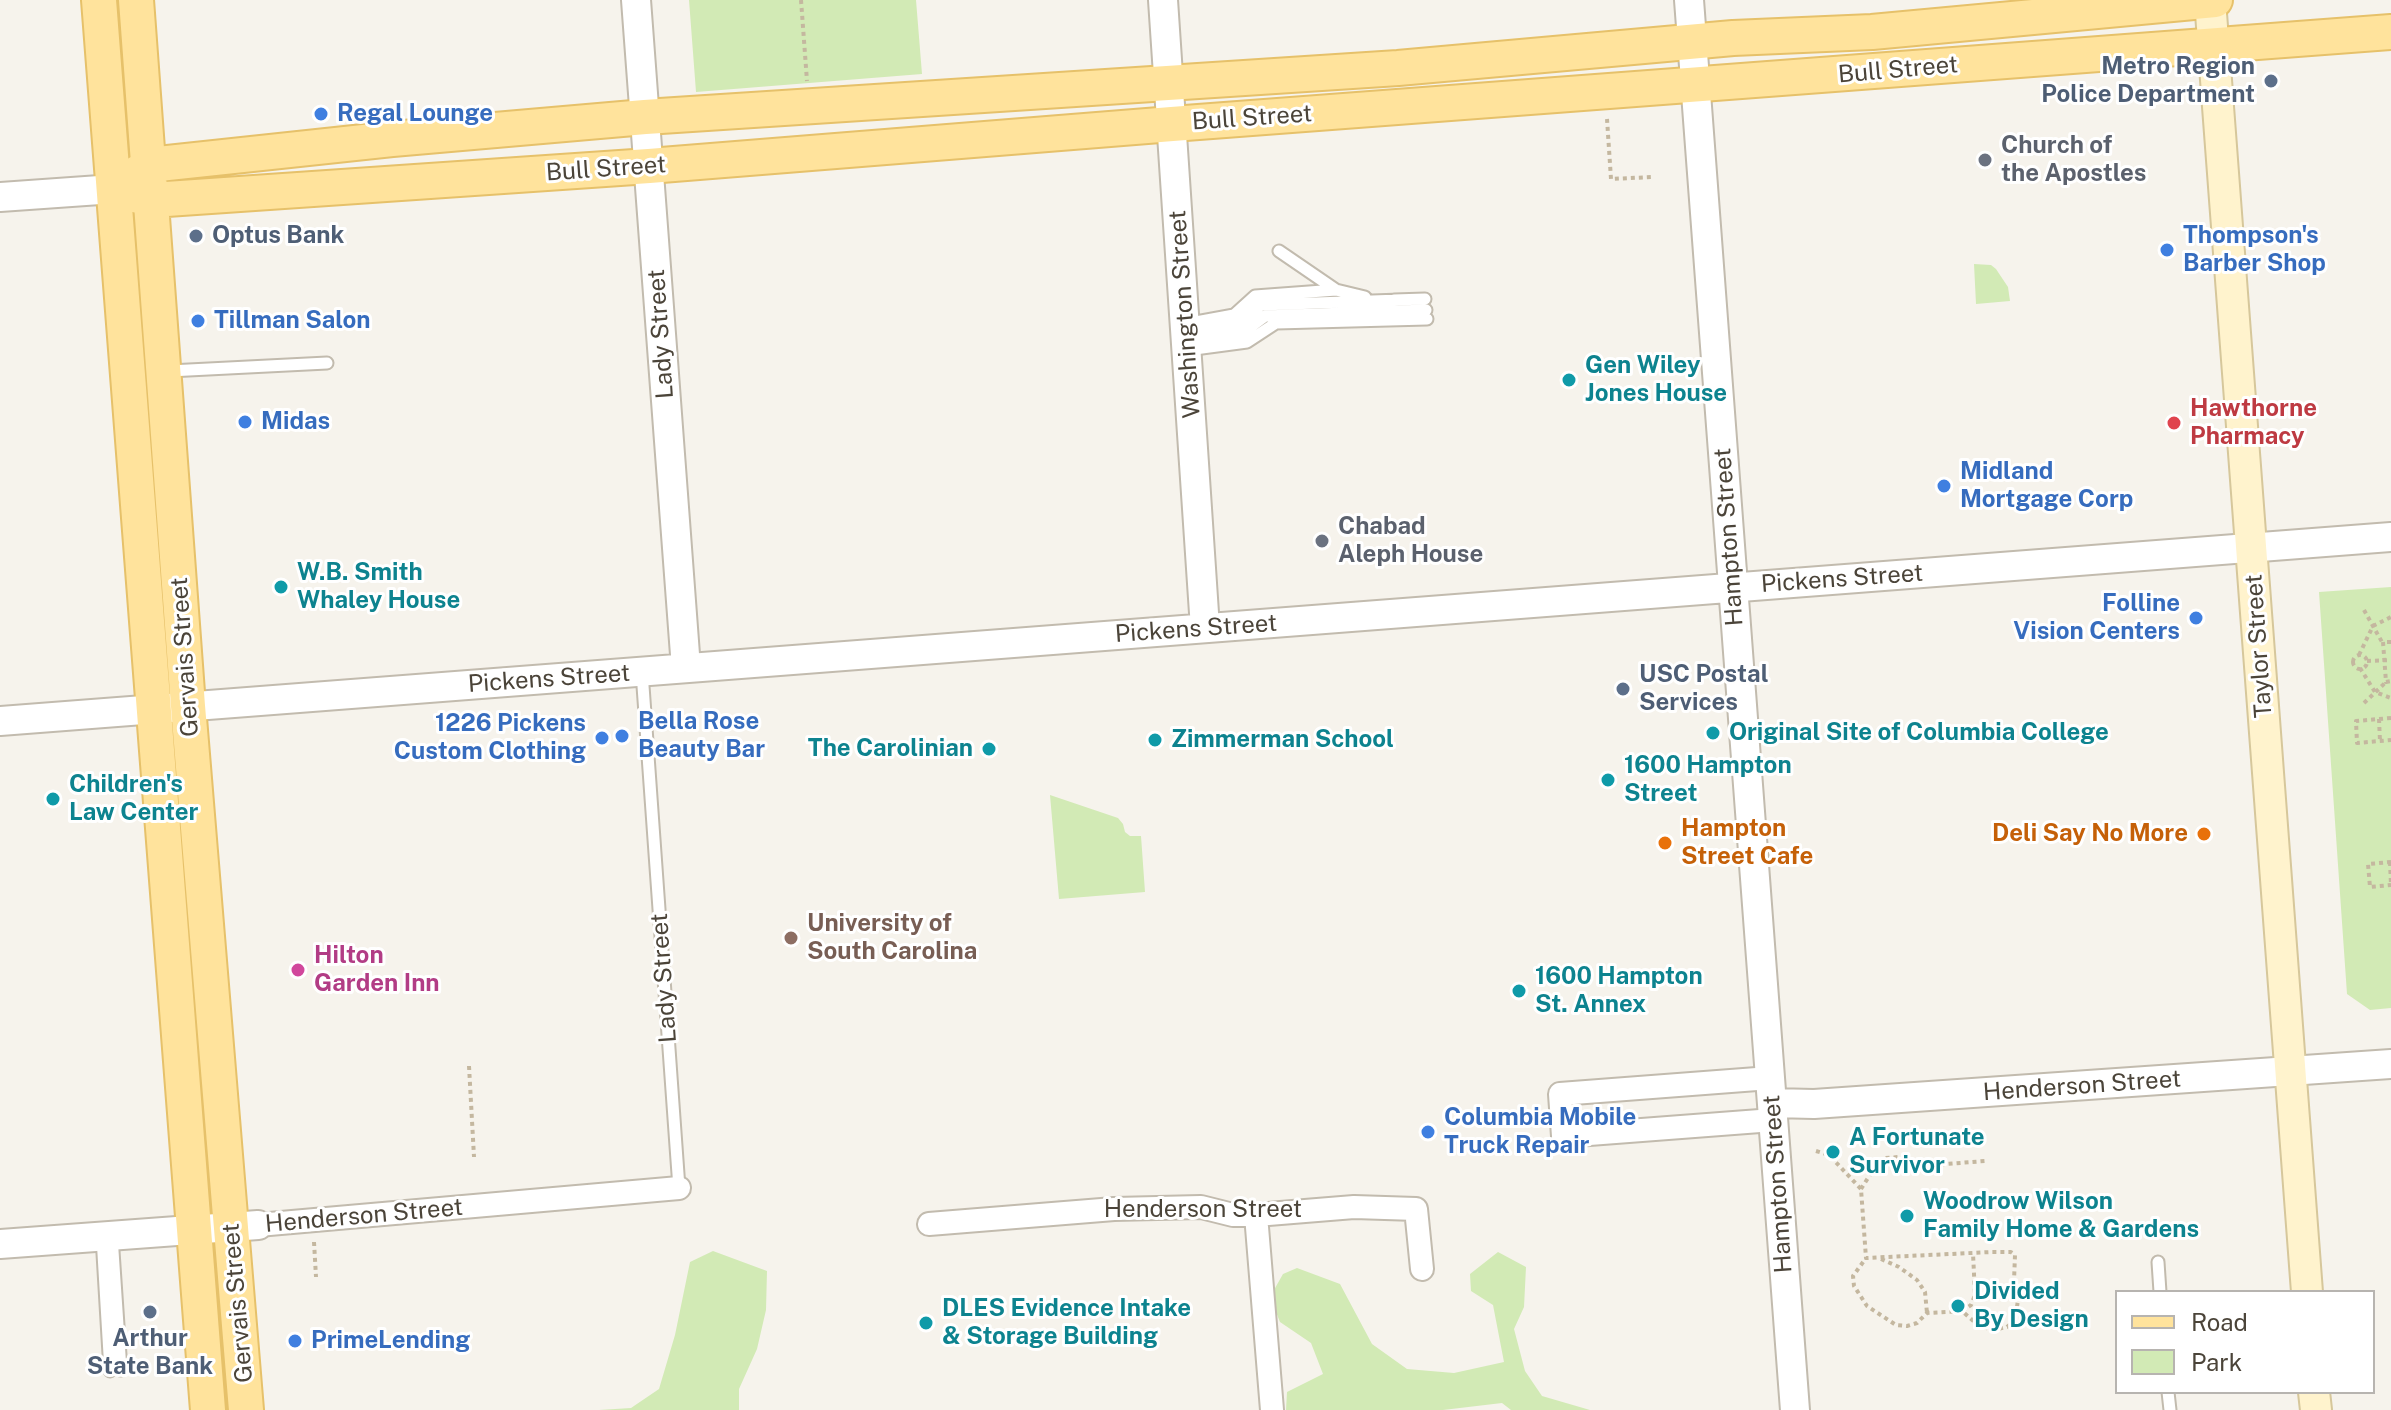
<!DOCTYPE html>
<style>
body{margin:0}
#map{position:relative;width:2391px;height:1410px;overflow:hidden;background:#f6f3ec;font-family:"Public Sans",sans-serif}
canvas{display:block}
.legend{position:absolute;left:2115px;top:1290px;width:260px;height:104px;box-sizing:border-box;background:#fff;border:2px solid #b7b4b0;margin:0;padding:10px 14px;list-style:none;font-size:24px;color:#4b4439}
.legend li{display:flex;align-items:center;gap:16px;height:40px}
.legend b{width:40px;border:2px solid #b7b4b0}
</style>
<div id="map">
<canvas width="2391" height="1410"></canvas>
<ul class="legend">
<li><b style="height:10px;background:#ffe39c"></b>Road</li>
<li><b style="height:22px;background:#d2eab5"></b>Park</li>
</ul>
</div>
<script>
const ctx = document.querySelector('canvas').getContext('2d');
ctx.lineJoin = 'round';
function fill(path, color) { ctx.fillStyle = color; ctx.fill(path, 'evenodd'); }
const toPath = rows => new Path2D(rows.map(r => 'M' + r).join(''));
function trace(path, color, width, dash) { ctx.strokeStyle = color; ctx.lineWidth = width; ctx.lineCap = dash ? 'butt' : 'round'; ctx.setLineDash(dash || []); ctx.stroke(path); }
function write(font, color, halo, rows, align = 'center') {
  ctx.font = font + ' "Public Sans",sans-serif'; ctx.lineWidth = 6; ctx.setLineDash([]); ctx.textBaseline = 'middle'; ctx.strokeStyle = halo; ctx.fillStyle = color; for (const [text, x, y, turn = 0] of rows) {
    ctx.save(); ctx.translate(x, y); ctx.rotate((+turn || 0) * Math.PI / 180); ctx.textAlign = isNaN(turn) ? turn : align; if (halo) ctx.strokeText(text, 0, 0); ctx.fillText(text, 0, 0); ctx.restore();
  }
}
fill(toPath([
 [689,0,916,0,922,74,696,92],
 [1974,264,1991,265,1996,269,2008,287,2010,301,1976,304],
 [2391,587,2391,1008,2370,1010,2347,994,2319,592],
 [1050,795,1118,818,1123,824,1125,832,1130,836,1141,836,1145,892,1059,899],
 [713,1251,767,1271,766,1310,757,1349,739,1389,739,1410,599,1410,631,1408,659,1389,675,1335,690,1262],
 [1498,1252,1526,1267,1524,1307,1514,1329,1525,1371,1542,1396,1590,1410,1511,1410,1502,1403,1443,1410,1286,1410,1287,1392,1323,1374,1311,1343,1280,1322,1270,1297,1283,1274,1297,1268,1340,1284,1372,1344,1407,1369,1454,1373,1504,1362,1493,1305,1471,1291,1470,1274]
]), '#d2eab5');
const service = toPath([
 [1279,251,1336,290,1365,297],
 [1394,300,1425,299],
 [1185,324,1234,315,1255,296,1336,290],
 [1186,333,1237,325,1261,305,1400,300],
 [1187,342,1242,333,1265,316,1426,310],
 [1187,350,1247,342,1276,323,1427,319],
 [169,371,327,363],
 [642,672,679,1188],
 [112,1236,121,1370],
 [102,1237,110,1371],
 [2158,1262,2160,1292],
 [2168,1392,2170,1410]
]);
const minor = toPath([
 [1770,1078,1560,1094,1563,1136,1773,1120],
 [1256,1215,1272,1410],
 [929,1224,1114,1209,1201,1207,1233,1215,1256,1215,1354,1207,1416,1209,1422,1269],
 [258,1225,679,1188]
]);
const tertiary = toPath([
 [636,0,686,668],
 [1163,0,1205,628],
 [1689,0,1795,1410],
 [0,197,114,189],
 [0,721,2391,537],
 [1772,1103,1814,1104,2391,1064],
 [0,1244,258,1225]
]);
const secondary = toPath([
 [2210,0,2307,1292],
 [2314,1392,2316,1410]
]);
const primary = toPath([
 [99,0,208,1410],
 [136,0,188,706,246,1410],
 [114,189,152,200,649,166,1172,124,2391,32],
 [114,189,149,165,392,139,645,117,1398,68,1733,38,1872,32,2215,0]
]);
trace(service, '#c2bbae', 15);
trace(minor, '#c2bbae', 26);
trace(tertiary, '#c2bbae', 32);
trace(secondary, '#d6c79b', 34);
trace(primary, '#e6c16a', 38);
trace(toPath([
 [801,0,807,81],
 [1607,119,1611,179,1652,177],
 [2364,610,2382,642],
 [2391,642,2383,642,2386,682,2391,681],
 [2359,655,2373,626,2391,617],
 '2353 662a7 7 0 1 1 14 0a7 7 0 1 1-14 0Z',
 [2367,661,2391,660],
 [2360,668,2375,692,2391,698],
 [2364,703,2386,682],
 [2391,718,2356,721,2357,743,2391,740],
 [2379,719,2380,741],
 [2390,862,2391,885],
 [2391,862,2368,864,2370,887,2391,885],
 [469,1066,474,1157],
 [1816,1151,1829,1155,1861,1189,1866,1258,1992,1252,2011,1252,2015,1255,2014,1281,2018,1300,2015,1320,2007,1327,1993,1330,1979,1326,1962,1311,1927,1313,1917,1323,1907,1326,1896,1325,1867,1306,1854,1286,1853,1276,1866,1258],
 [1861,1189,1873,1170,1885,1158,1899,1157,1934,1165,1985,1161],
 [314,1242,316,1277],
 [1881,1259,1899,1267,1917,1280,1925,1292,1927,1313],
 [1962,1311,1971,1305,1975,1295,1973,1253]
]), '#c4b79f', 4, [4, 4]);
trace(service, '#fff', 11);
trace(minor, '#fff', 22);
trace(tertiary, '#fff', 28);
trace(secondary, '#fff3cd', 30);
trace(primary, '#ffe39c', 34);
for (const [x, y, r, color] of [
 [2271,81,8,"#5c6f8a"],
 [321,114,8,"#3f7fe0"],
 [1985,160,8,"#6b7280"],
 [196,236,8,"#5c6f8a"],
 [2167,250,8,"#3f7fe0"],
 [198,321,8,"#3f7fe0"],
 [1569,380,8,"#0f9aa8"],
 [245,422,8,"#3f7fe0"],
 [2174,423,8,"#e0444e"],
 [1944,486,8,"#3f7fe0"],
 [1322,541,8,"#6b7280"],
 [281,587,8,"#0f9aa8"],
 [2196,618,8,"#3f7fe0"],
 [1623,689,8,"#5c6f8a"],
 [1713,733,8,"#0f9aa8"],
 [622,736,8,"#3f7fe0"],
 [602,738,8,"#3f7fe0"],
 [1155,740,8,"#0f9aa8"],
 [989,749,8,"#0f9aa8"],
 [1608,780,8,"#0f9aa8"],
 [53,799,8,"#0f9aa8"],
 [2204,834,8,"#e8710a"],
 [1665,843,8,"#e8710a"],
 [791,938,8,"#8d6e63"],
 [298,970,8,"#d1479c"],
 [1519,991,8,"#0f9aa8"],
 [1428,1132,8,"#3f7fe0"],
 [1833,1152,8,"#0f9aa8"],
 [1907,1216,8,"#0f9aa8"],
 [1958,1306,8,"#0f9aa8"],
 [150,1312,8,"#5c6f8a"],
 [926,1323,8,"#0f9aa8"],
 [295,1341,8,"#3f7fe0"]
]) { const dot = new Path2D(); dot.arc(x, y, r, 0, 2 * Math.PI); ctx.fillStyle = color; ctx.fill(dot); trace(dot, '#fff', 3); }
write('bold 24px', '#4e5e75', '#fff', [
 ["Metro Region",2255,67,"right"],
 ["Police Department",2255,95,"right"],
 ["Optus Bank",212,236],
 ["USC Postal",1639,675],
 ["Services",1639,703],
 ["Arthur",150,1339,"center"],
 ["State Bank",150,1367,"center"]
], 'left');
write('24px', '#4b4439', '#fff', [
 ["Bull Street",1898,70,-5],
 ["Bull Street",1252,118,-4],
 ["Bull Street",606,169,-4],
 ["Washington Street",1185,314,-94],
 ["Lady Street",661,334,-94],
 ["Hampton Street",1729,537,-94],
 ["Pickens Street",1842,579,-4],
 ["Pickens Street",1196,629,-4],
 ["Taylor Street",2259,646,-94],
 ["Gervais Street",185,657,-94],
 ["Pickens Street",549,679,-4],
 ["Lady Street",664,978,-94],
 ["Henderson Street",2082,1086,-4],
 ["Hampton Street",1778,1184,-94],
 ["Henderson Street",1203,1210],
 ["Henderson Street",364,1216,-5],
 ["Gervais Street",238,1303,-95]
]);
write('bold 24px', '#366cbe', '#fff', [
 ["Regal Lounge",337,114],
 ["Thompson's",2183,236],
 ["Barber Shop",2183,264],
 ["Tillman Salon",214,321],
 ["Midas",261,422],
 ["Midland",1960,472],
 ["Mortgage Corp",1960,500],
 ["Folline",2180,604,"right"],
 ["Vision Centers",2180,632,"right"],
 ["Bella Rose",638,722],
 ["Beauty Bar",638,750],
 ["1226 Pickens",586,724,"right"],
 ["Custom Clothing",586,752,"right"],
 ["Columbia Mobile",1444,1118],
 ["Truck Repair",1444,1146],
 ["PrimeLending",311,1341]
], 'left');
write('bold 24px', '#5b616d', '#fff', [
 ["Church of",2001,146],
 ["the Apostles",2001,174],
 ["Chabad",1338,527],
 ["Aleph House",1338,555]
], 'left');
write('bold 24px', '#0d838f', '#fff', [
 ["Gen Wiley",1585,366],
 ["Jones House",1585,394],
 ["W.B. Smith",297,573],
 ["Whaley House",297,601],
 ["Original Site of Columbia College",1729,733],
 ["Zimmerman School",1171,740],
 ["The Carolinian",973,749,"right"],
 ["1600 Hampton",1624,766],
 ["Street",1624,794],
 ["Children's",69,785],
 ["Law Center",69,813],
 ["1600 Hampton",1535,977],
 ["St. Annex",1535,1005],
 ["A Fortunate",1849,1138],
 ["Survivor",1849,1166],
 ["Woodrow Wilson",1923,1202],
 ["Family Home & Gardens",1923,1230],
 ["Divided",1974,1292],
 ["By Design",1974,1320],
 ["DLES Evidence Intake",942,1309],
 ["& Storage Building",942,1337]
], 'left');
write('bold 24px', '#be3a42', '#fff', [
 ["Hawthorne",2190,409],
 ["Pharmacy",2190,437]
], 'left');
write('bold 24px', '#c56008', '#fff', [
 ["Hampton",1681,829],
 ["Street Cafe",1681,857],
 ["Deli Say No More",2188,834,"right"]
], 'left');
write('bold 24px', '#785e54', '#fff', [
 ["University of",807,924],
 ["South Carolina",807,952]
], 'left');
write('bold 24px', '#b23c85', '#fff', [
 ["Hilton",314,956],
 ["Garden Inn",314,984]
], 'left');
</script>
